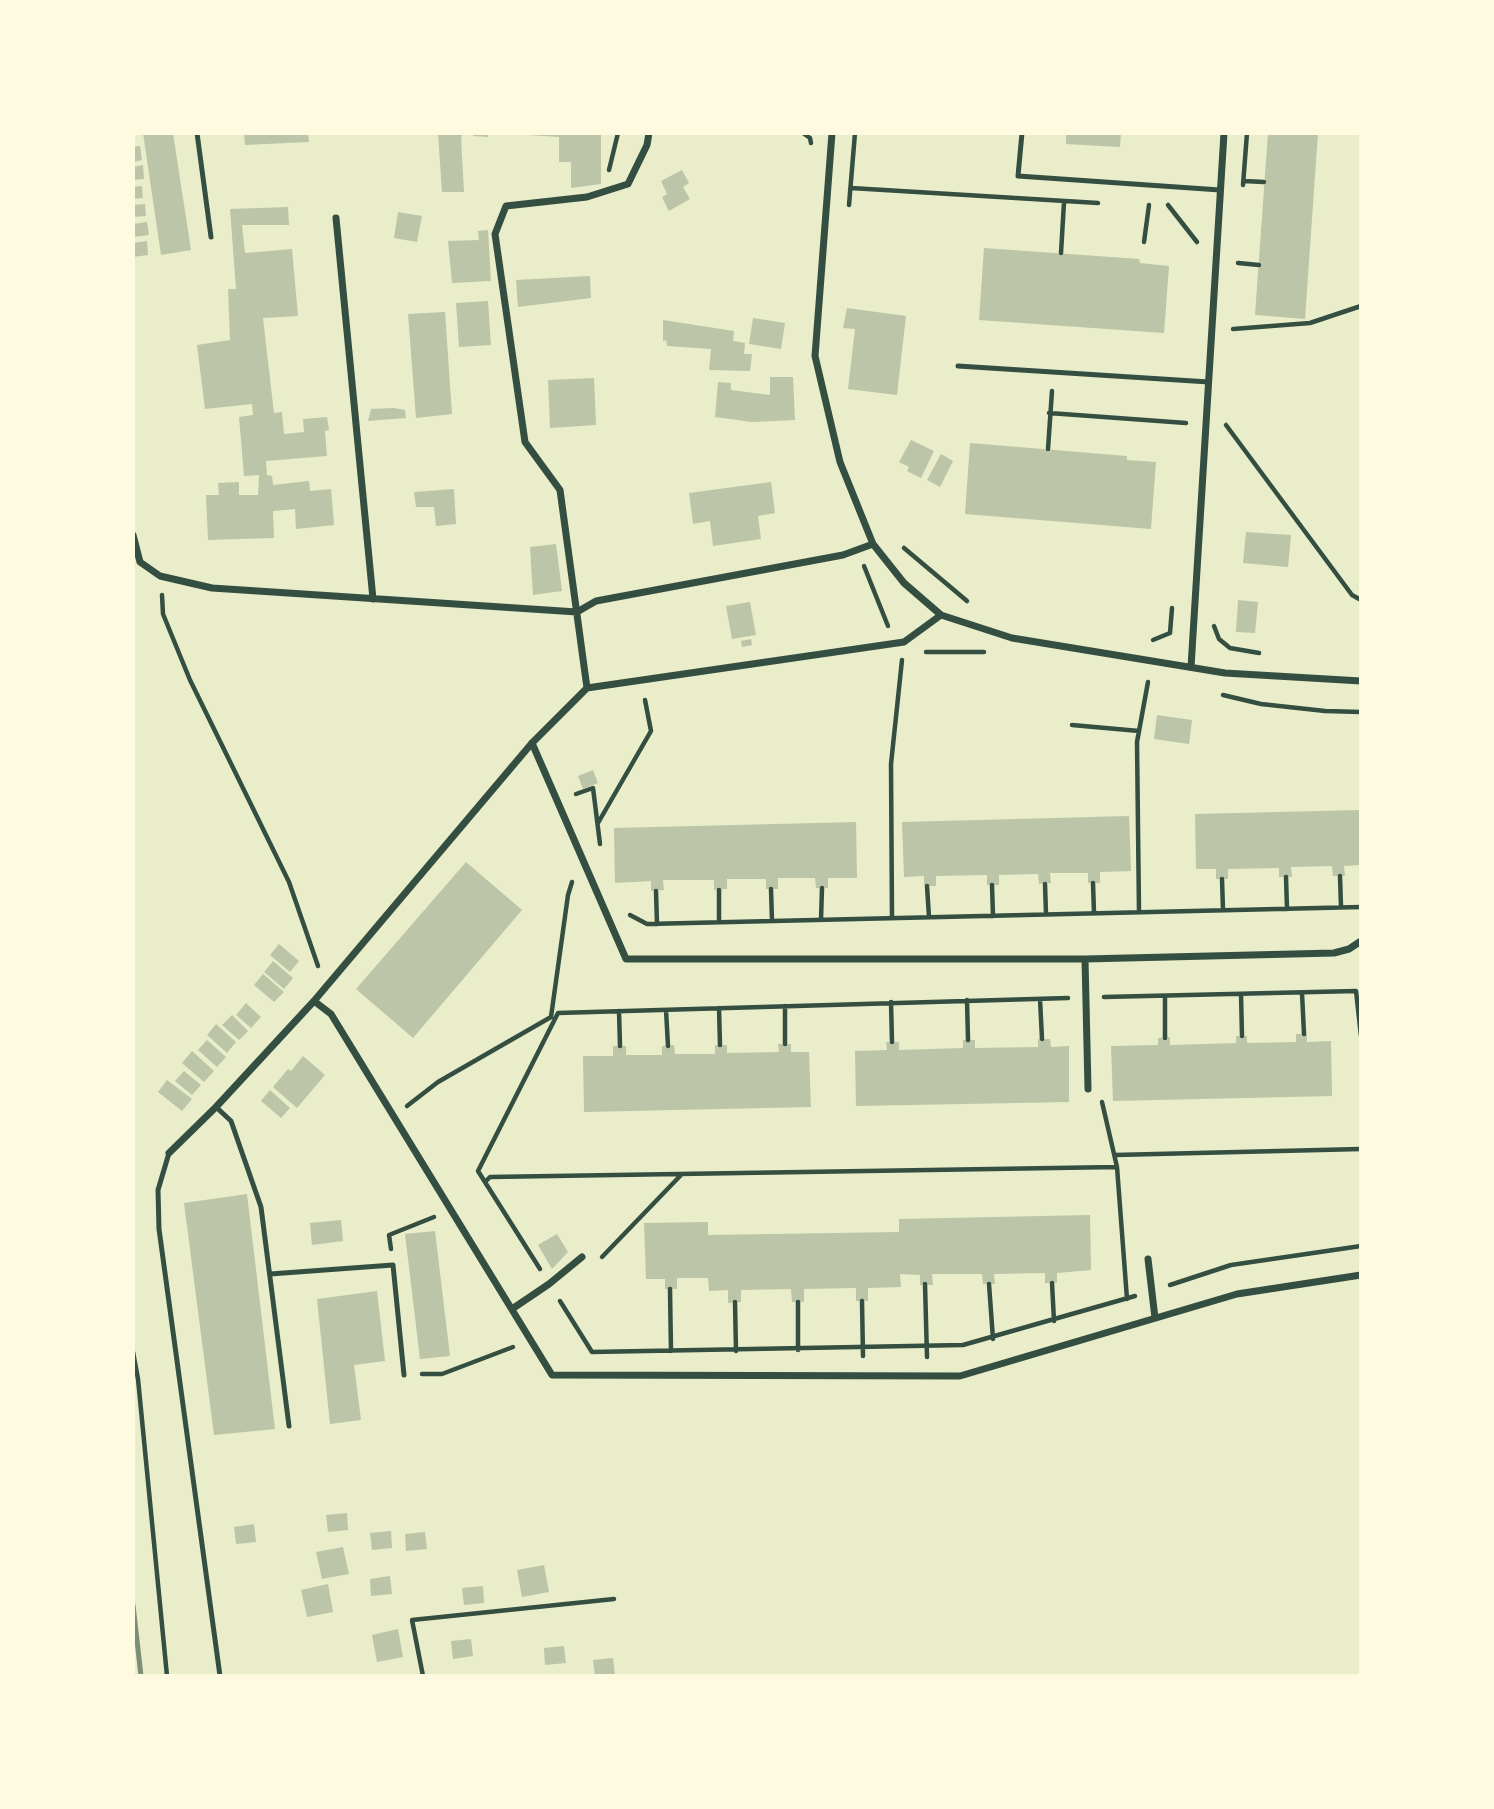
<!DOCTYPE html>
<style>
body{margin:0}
#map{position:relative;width:1494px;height:1809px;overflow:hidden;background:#e9edc9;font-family:Signika,sans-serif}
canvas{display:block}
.frame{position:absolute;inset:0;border:135px solid #fefae0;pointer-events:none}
</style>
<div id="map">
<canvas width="1494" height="1809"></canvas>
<div class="frame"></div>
</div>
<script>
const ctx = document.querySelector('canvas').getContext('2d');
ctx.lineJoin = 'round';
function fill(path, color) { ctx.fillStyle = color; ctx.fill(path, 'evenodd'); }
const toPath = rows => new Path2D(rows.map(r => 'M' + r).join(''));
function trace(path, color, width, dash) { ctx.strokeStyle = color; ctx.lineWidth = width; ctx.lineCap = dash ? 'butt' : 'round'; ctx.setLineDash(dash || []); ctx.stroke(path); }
fill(toPath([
 [143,133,173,133,191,250,161,255],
 [244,133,308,133,309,142,245,145],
 [438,133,463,133,461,138,464,192,442,192],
 [473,133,488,133,488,137,473,136],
 [528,133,601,133,601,184,571,188,571,162,559,162,559,137,528,135],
 [1066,133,1121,133,1120,147,1066,144],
 [1268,133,1318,133,1305,319,1255,315],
 [140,146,142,160,133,162,133,147],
 [143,165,144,179,133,180,133,167],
 [682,170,689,183,683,187,690,199,669,211,662,197,667,194,661,181],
 [142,186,143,198,133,199,133,187],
 [145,204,146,216,133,217,133,205],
 [288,207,289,225,242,225,245,253,292,249,298,316,263,318,274,413,282,412,284,434,304,432,303,419,327,417,329,430,325,431,327,456,266,461,267,475,272,476,273,485,309,481,310,491,331,489,334,525,296,529,295,509,273,511,274,538,208,540,206,495,219,495,218,483,239,482,239,495,258,495,259,475,244,476,239,417,253,415,252,404,205,409,197,345,230,340,228,289,236,289,230,209],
 [398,212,422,216,417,242,394,238],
 [147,222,149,235,133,237,133,224],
 [488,230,491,281,452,283,448,241,479,240,478,231],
 [147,241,148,255,133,257,133,243],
 [984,248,1139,259,1140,263,1169,266,1164,333,979,320],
 [590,276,591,298,518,307,516,280],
 [488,301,491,345,459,347,456,303],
 [847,308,906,316,897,395,848,389,855,329,843,328],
 [445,312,452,414,416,418,408,314],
 [753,318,785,323,781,349,749,344],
 [663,320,734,331,733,341,745,343,744,354,752,354,750,371,709,370,711,349,667,346,666,340,663,341],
 [770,377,793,377,795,420,752,422,715,417,718,382,731,383,731,390,770,395],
 [594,378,596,425,550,428,548,380],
 [394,408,405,410,406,418,368,421,371,409],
 [911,440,934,451,921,478,907,471,909,467,899,462],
 [970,443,1127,456,1127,460,1156,462,1151,529,965,514],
 [941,454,953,461,940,487,927,480],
 [771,482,775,513,758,516,761,539,713,546,710,521,693,524,689,493],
 [454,489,456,524,436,526,434,507,416,507,414,492],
 [1246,532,1291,535,1288,567,1243,563],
 [556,544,562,591,533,595,530,547],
 [1238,600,1258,602,1255,633,1236,632],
 [750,602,756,635,732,639,726,606],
 [751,639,752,645,742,647,741,641],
 [1157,715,1192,720,1189,744,1154,739],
 [593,770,598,783,583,789,578,776],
 [1361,810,1361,865,1344,866,1345,876,1333,876,1332,866,1291,867,1292,877,1279,877,1279,868,1228,869,1228,879,1216,879,1216,869,1196,869,1195,814],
 [1129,816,1131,871,1100,872,1100,883,1088,883,1088,873,1050,873,1051,883,1039,884,1038,874,999,875,999,885,987,885,987,875,936,876,936,886,924,886,924,876,904,877,902,822],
 [856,822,857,878,828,878,828,888,816,888,815,878,778,878,778,889,766,889,766,879,727,879,727,889,714,890,714,880,663,880,664,890,651,891,651,881,615,883,614,828],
 [466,862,522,910,413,1038,356,989],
 [279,944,299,961,290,972,270,955],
 [273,961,293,978,284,989,264,972],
 [263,974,284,992,274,1002,254,985],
 [246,1003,261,1017,251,1028,236,1015],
 [232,1015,248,1031,239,1040,222,1025],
 [216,1024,236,1042,227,1053,207,1035],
 [1296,1034,1307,1034,1307,1042,1331,1041,1332,1096,1113,1101,1111,1046,1158,1045,1158,1038,1170,1037,1170,1045,1236,1043,1236,1036,1247,1036,1247,1043,1296,1042],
 [1038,1039,1050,1039,1051,1047,1069,1046,1069,1102,856,1106,855,1051,887,1050,886,1042,899,1042,899,1050,963,1048,963,1040,975,1040,975,1048,1038,1047],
 [207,1040,226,1057,217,1067,198,1050],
 [778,1044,791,1044,791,1052,809,1052,811,1107,584,1112,583,1056,613,1056,613,1046,626,1046,626,1055,662,1055,662,1046,674,1045,675,1054,715,1054,715,1045,727,1045,727,1053,779,1052],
 [192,1051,214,1071,204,1082,182,1063],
 [303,1056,325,1075,297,1108,273,1087,288,1069,291,1071],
 [184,1071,201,1085,192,1095,175,1081],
 [167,1080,192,1099,182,1111,158,1092],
 [270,1090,290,1108,281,1118,261,1101],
 [247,1194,275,1429,214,1435,184,1203],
 [1090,1215,1091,1270,1057,1273,1057,1283,1045,1283,1045,1273,994,1274,995,1284,983,1284,982,1274,932,1274,933,1285,920,1285,920,1275,900,1274,901,1287,868,1288,868,1301,856,1301,856,1288,804,1289,804,1302,792,1302,791,1289,741,1290,741,1302,728,1303,728,1290,709,1291,708,1278,677,1278,677,1289,665,1289,665,1279,646,1279,644,1223,708,1222,708,1235,899,1232,899,1219],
 [341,1220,343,1241,312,1245,310,1223],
 [435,1231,450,1356,420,1359,405,1234],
 [557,1234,568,1252,552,1269,538,1245],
 [377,1291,385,1361,354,1365,361,1420,330,1424,317,1299],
 [347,1513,348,1530,328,1532,326,1515],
 [254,1524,256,1542,236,1544,234,1527],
 [391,1531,392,1548,372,1550,370,1533],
 [425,1532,427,1549,406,1551,405,1534],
 [343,1547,349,1574,322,1579,316,1552],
 [544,1565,549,1592,522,1597,517,1570],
 [390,1576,392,1594,371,1596,370,1579],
 [328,1584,333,1612,307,1617,301,1590],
 [483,1586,484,1603,464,1605,462,1588],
 [398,1629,403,1657,377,1662,372,1635],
 [471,1639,473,1656,453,1659,451,1641],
 [564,1646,566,1663,545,1665,544,1648],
 [613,1658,615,1675,595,1676,593,1660]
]), '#bcc5a7');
trace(toPath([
 [803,133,810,138,811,143],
 [609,170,618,133],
 [1244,181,1264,182],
 [1243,185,1247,133],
 [851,188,1098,203],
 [849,205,855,133],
 [1168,205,1197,242],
 [1144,242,1149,205],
 [1061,253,1064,202],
 [1238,263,1259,265],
 [1233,329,1310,323,1361,306],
 [1049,413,1186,423],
 [1226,425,1352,595,1361,600],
 [1048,449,1052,391],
 [904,548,967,601],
 [864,566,888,626],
 [162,595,163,614,190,680,289,882,318,966],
 [1214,626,1219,639,1230,648,1259,653],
 [1153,640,1170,633,1172,608],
 [926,652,984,652],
 [1223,695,1261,704,1325,711,1361,712],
 [1072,725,1139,731],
 [576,794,593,788,600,844],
 [598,823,651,731,645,700],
 [1340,876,1341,907],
 [1286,877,1287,909],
 [1222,879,1223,910],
 [1093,883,1094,913],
 [1045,884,1046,914],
 [992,885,993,916],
 [927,886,929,917],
 [771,889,772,921],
 [719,890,719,922],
 [656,891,657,924],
 [1139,912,1137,742,1148,682],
 [630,915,647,924,1361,907],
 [892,918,891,764,902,660],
 [821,920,822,888],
 [1302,993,1304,1034],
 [1241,994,1242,1036],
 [1165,996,1165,1038],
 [1104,997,1356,991,1361,1036],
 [1040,999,1042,1039],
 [967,1000,968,1040],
 [891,1002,892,1042],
 [785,1006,785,1044],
 [719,1008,720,1045],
 [666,1010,668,1046],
 [619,1011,620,1046],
 [551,1017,568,895,572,882],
 [1102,1102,1117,1167,1127,1299],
 [407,1106,438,1082,551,1017],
 [1115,1155,1361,1149],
 [485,1182,490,1177,1117,1167],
 [391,1249,389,1235,434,1217],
 [602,1257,681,1175],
 [540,1269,478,1171,558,1013,1068,998],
 [1052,1283,1054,1321],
 [925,1284,927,1357],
 [989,1284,993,1339],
 [1170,1285,1231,1265,1361,1246],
 [670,1289,671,1351],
 [560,1301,592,1352,963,1345,1135,1296],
 [862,1301,863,1356],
 [735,1302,736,1351],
 [798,1302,798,1350],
 [133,1352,138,1379,167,1676],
 [422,1374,442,1374,513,1347],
 [423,1676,412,1620,614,1599]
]), '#344e41', 4.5);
trace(toPath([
 [197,133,211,237],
 [1022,133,1018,176,1220,190],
 [958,366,1209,382],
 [216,1107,231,1121,261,1207,289,1426],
 [169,1153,158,1190,159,1229,220,1676],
 [270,1274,393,1265,404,1375]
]), '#344e41', 5);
trace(toPath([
 [832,133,815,356,840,462,873,544,904,583,941,615,1012,638,1225,673,1361,681],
 [336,218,373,599],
 [133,535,140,562,160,576,212,588,577,612,596,601,843,555,873,544],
 [1191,667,1224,133],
 [587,688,560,490,525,442,495,234,506,206,587,197,628,184,647,145,649,133],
 [532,743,626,959,1085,959,1334,953,1349,949,1361,941],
 [1085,959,1088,1089],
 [314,1001,331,1014,552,1375,960,1376,1237,1294,1361,1275],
 [169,1153,216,1107,314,1001,532,743,587,688,904,642,941,615],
 [1148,1259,1155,1318],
 [512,1309,549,1284,582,1257]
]), '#344e41', 7);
trace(toPath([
 [133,1605,141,1676]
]), '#7c8e77', 5);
</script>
